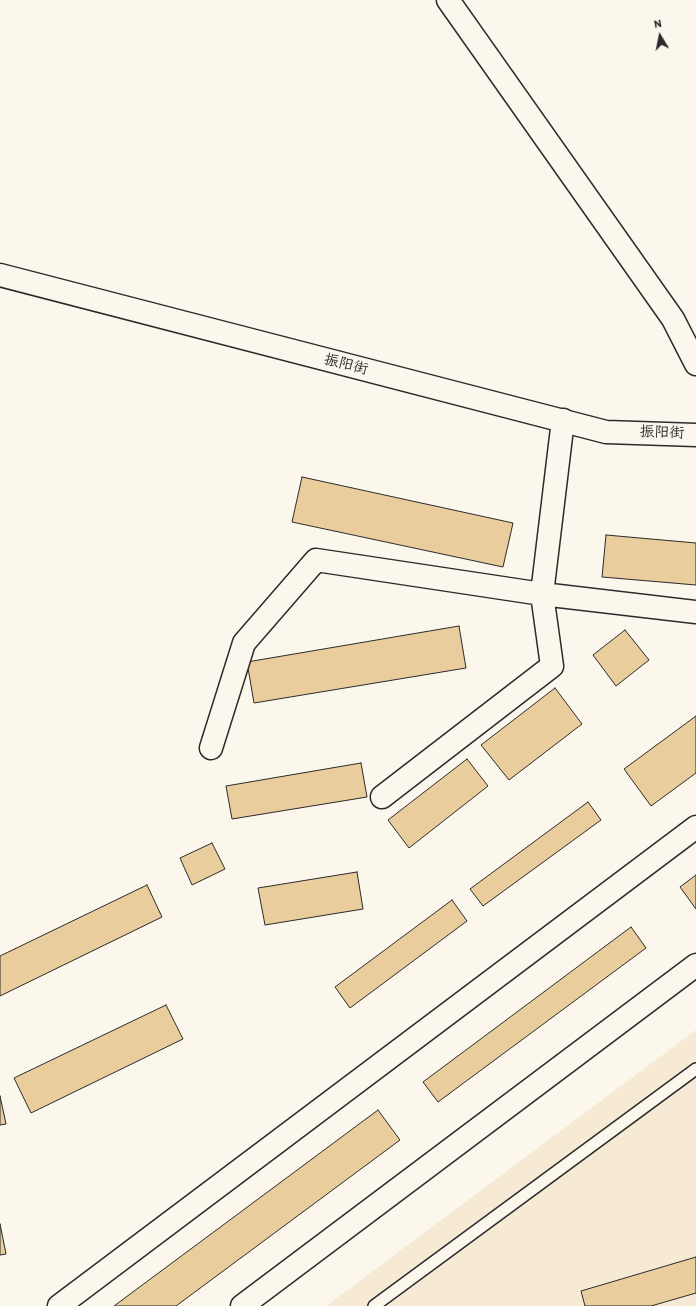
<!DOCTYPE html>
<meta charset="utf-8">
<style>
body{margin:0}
#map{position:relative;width:696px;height:1306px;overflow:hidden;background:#fbf7ec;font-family:Itim,sans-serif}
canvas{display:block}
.north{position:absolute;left:640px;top:16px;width:40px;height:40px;-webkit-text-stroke:3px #fbf7ec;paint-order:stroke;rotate:350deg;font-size:11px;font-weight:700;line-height:16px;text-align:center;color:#2b2b2b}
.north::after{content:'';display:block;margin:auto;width:14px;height:18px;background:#2b2b2b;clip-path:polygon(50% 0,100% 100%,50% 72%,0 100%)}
</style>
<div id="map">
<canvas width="696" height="1306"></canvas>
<div class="north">N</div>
</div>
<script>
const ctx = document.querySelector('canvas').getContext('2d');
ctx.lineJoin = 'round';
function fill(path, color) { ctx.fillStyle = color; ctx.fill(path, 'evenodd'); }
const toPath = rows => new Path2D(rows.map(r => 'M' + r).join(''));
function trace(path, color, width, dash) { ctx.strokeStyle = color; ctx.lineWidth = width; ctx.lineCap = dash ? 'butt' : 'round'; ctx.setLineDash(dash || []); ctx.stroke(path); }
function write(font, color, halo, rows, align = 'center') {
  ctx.font = font + ' Itim,"LXGW WenKai TC",sans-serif'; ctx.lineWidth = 3; ctx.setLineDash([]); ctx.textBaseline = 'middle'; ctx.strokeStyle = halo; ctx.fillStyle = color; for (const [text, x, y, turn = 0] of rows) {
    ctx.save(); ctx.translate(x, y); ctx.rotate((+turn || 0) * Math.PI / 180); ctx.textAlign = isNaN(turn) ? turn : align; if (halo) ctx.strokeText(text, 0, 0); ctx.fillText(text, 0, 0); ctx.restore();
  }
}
fill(toPath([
 [696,1030,696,1306,326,1306]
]), '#f6ead4');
const building = toPath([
 [302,477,513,523,503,567,292,522,302,477],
 [606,535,696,543,696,585,602,577,606,535],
 [459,626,466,668,254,703,247,662,459,626],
 [625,630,649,660,616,686,593,655,625,630],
 [555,688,582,724,509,780,481,745,555,688],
 [696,716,696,773,651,806,624,769,696,716],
 [467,759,488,786,409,848,388,820,467,759],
 [361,763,367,797,232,819,226,786,361,763],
 [588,802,601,820,483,906,470,889,588,802],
 [212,843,225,869,192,885,180,858,212,843],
 [357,872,363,909,265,925,258,888,357,872],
 [696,875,696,909,680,887,696,875],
 [147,885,162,917,0,996,0,956,147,885],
 [452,900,467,921,350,1008,335,987,452,900],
 [631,927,646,948,438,1102,423,1082,631,927],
 [166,1005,183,1039,31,1113,14,1078,166,1005],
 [0,1096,6,1124,0,1125,0,1096],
 [378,1110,400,1140,176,1306,114,1306,378,1110],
 [0,1224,6,1254,0,1255,0,1224],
 [696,1257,696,1293,651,1306,585,1306,581,1291,696,1257]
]);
fill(building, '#eacd9d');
trace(building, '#2b2b2b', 1);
const lane = toPath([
 [374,1306,696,1069]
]);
const street = toPath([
 [211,748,244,643,316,560,542,594,696,612],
 [382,797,552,666,542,594,563,420],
 [59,1306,696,827]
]);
const secondary = toPath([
 [242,1306,696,965]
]);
const highway = toPath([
 [448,0,673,319,696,364],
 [0,275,606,432,696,435]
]);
trace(lane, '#2b2b2b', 14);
trace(street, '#2b2b2b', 25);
trace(secondary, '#2b2b2b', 25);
trace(highway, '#2b2b2b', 25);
trace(lane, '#fbf7ec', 11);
trace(street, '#fbf7ec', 22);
trace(secondary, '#fbf7ec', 22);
trace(highway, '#fbf7ec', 22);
write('15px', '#2b2b2b', '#fbf7ec', [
 ["振阳街",346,365,14],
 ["振阳街",662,433,2]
]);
</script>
